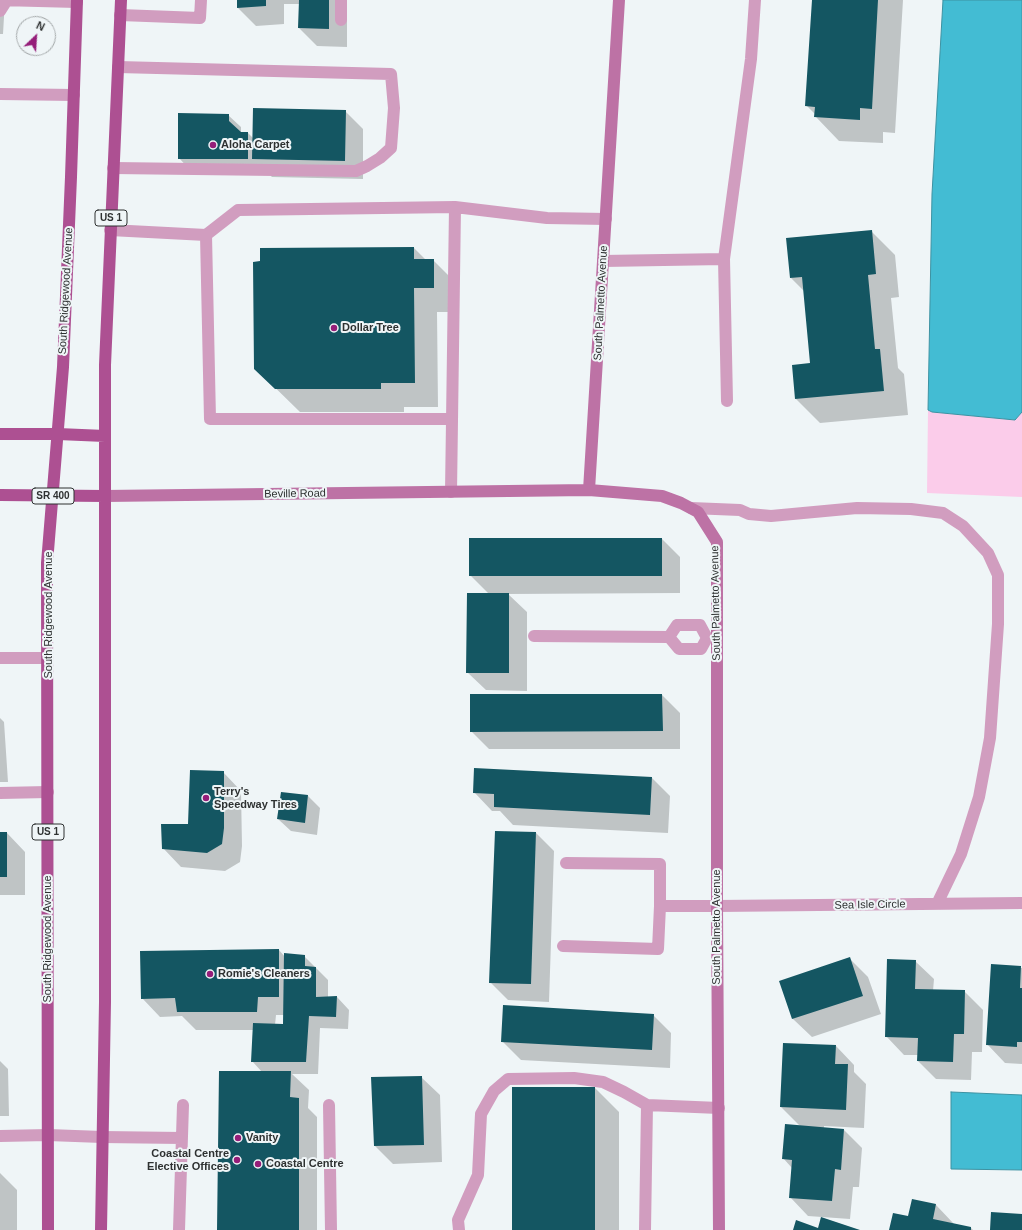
<!DOCTYPE html>
<style>
body{margin:0}
#map{position:relative;width:1022px;height:1230px;overflow:hidden;background:#eff5f7;font-family:Helvetica,sans-serif}
canvas{display:block}
.north{position:absolute;left:16px;top:16px;width:40px;height:40px;box-sizing:border-box;background:#eff5f7;border:1px solid #a2a7a8;border-radius:50%;rotate:25deg;font-size:11px;font-weight:700;line-height:16px;text-align:center;color:#2e3131}
.north::after{content:'';display:block;margin:auto;width:14px;height:18px;background:#951d79;clip-path:polygon(50% 0,100% 100%,50% 72%,0 100%)}
</style>
<div id="map">
<canvas width="1022" height="1230"></canvas>
<div class="north">N</div>
</div>
<script>
const ctx = document.querySelector('canvas').getContext('2d');
ctx.lineJoin = 'round';
function fill(path, color) { ctx.fillStyle = color; ctx.fill(path, 'evenodd'); }
const toPath = rows => new Path2D(rows.map(r => 'M' + r).join(''));
function trace(path, color, width, dash) { ctx.strokeStyle = color; ctx.lineWidth = width; ctx.lineCap = dash ? 'butt' : 'round'; ctx.setLineDash(dash || []); ctx.stroke(path); }
function write(font, color, halo, rows, align = 'center') {
  ctx.font = font + ' Helvetica,sans-serif'; ctx.lineWidth = 4; ctx.setLineDash([]); ctx.textBaseline = 'middle'; ctx.strokeStyle = halo; ctx.fillStyle = color; for (const [text, x, y, turn = 0] of rows) {
    ctx.save(); ctx.translate(x, y); ctx.rotate((+turn || 0) * Math.PI / 180); ctx.textAlign = isNaN(turn) ? turn : align; if (halo) ctx.strokeText(text, 0, 0); ctx.fillText(text, 0, 0); ctx.restore();
  }
}
fill(toPath([
 [928,410,932,412,1015,420,1022,412,1022,497,927,493]
]), '#fbccea');
const water = toPath([
 [943,0,1022,0,1022,412,1015,420,932,412,928,410,932,194,943,0],
 [951,1092,1022,1095,1022,1170,951,1169,951,1092]
]);
fill(water, '#43bcd3');
trace(water, '#3d92a2', 1);
fill(toPath([
 [0,0,5,0,3,34,0,34],
 [238,0,341,0,347,17,347,47,317,46,299,28,300,4,284,4,284,24,256,26,238,8],
 [813,0,903,0,895,133,883,132,883,143,839,141,816,117,816,115,806,105],
 [345,111,363,129,363,179,272,177,260,165,191,171,179,158,228,115,241,127,241,133,248,133,254,139],
 [871,231,895,255,899,297,891,298,898,368,904,374,908,415,820,423,796,399,793,366,811,364,804,291,791,278],
 [414,248,426,260,433,260,457,284,458,312,437,312,438,407,404,407,404,412,300,412,255,368],
 [662,539,680,557,680,593,508,594,527,612,527,691,486,690,467,672,489,594,470,575],
 [662,695,680,713,680,749,489,749,471,731],
 [0,718,4,722,8,782,0,782],
 [223,772,241,791,242,846,240,862,225,871,181,867,163,848,189,825],
 [652,778,670,796,668,833,513,825,500,811,492,811,474,792],
 [282,793,308,796,320,808,317,835,291,831,278,819],
 [0,833,7,833,25,852,25,895,0,895],
 [536,833,554,851,549,1002,508,1000,490,982],
 [279,950,285,957,304,956,328,980,328,998,337,997,349,1010,348,1029,320,1028,318,1074,292,1074,309,1090,308,1108,317,1117,317,1230,218,1230,262,1072,252,1061,253,1030,196,1030,182,1016,160,1017,142,998],
 [276,1015,284,1015,284,1026,275,1025],
 [850,959,868,977,881,1014,812,1037,793,1019,781,982],
 [915,961,934,979,933,991,964,991,983,1010,982,1052,972,1052,971,1080,936,1079,918,1061,918,1055,904,1055,886,1036],
 [992,965,1022,968,1022,1064,1005,1063,987,1044],
 [653,1015,671,1033,670,1068,521,1060,502,1041],
 [836,1046,854,1065,854,1072,866,1084,864,1128,824,1126,824,1128,844,1130,862,1148,859,1187,853,1187,850,1219,808,1216,790,1197,792,1168,783,1158,800,1126,781,1107],
 [0,1061,8,1069,9,1116,0,1116],
 [421,1077,440,1095,442,1162,393,1164,375,1146],
 [595,1088,619,1112,619,1230,513,1230],
 [0,1173,17,1190,17,1230,0,1230],
 [913,1200,936,1205,954,1224,971,1228,973,1230,890,1230,909,1218]
]), '#0003');
fill(toPath([
 [237,0,266,0,266,6,237,8],
 [299,0,329,0,329,29,298,28],
 [812,0,878,0,872,109,860,108,860,120,814,117,815,107,805,106],
 [253,108,346,110,345,161,252,159],
 [178,113,229,114,229,121,241,132,248,132,248,159,178,159],
 [872,230,876,274,868,275,875,349,880,349,884,391,795,399,792,365,810,363,802,277,790,278,786,238],
 [414,247,414,259,434,259,434,288,414,288,415,383,381,383,381,389,275,389,254,369,253,262,260,261,260,248],
 [469,538,662,538,662,576,469,576],
 [467,593,509,593,509,673,466,673],
 [470,694,662,694,663,731,470,732],
 [474,768,652,777,650,815,494,807,494,794,473,793],
 [190,770,224,771,224,828,222,844,207,853,162,849,161,824,188,824],
 [281,792,308,795,305,823,277,819],
 [495,831,536,832,531,984,489,983],
 [0,832,7,832,7,877,0,877],
 [279,949,279,997,258,997,257,1012,177,1012,175,998,141,999,140,951],
 [284,953,305,955,305,966,316,967,316,997,337,996,336,1017,309,1016,306,1062,251,1062,253,1023,283,1024],
 [850,957,863,996,792,1019,779,981],
 [887,959,916,960,915,989,965,990,964,1034,954,1034,953,1062,917,1061,918,1038,885,1037],
 [991,964,1021,966,1020,988,1022,988,1022,1042,1017,1042,1017,1047,986,1045],
 [503,1005,654,1014,652,1050,501,1042],
 [783,1043,836,1045,835,1064,848,1064,846,1110,780,1107],
 [219,1071,291,1071,290,1097,299,1098,299,1230,217,1230],
 [422,1076,424,1145,374,1146,371,1077],
 [512,1087,595,1087,595,1230,512,1230],
 [785,1124,844,1129,841,1170,835,1169,832,1201,789,1198,792,1160,782,1159],
 [912,1199,936,1204,933,1219,971,1227,971,1230,889,1230,893,1213,908,1216],
 [991,1212,1022,1214,1022,1230,990,1230],
 [821,1217,860,1230,793,1230,796,1220,818,1228]
]), '#145662');
trace(toPath([
 [0,0,77,2],
 [0,11,7,0],
 [120,15,200,18,201,0],
 [341,20,341,0],
 [0,94,74,95],
 [113,168,356,171,367,166,380,158,391,148,394,108,391,74,118,67],
 [110,230,206,235,238,210,455,207,547,218,606,219],
 [206,235,210,419,452,419],
 [603,261,724,259],
 [727,401,724,259,751,59,755,0],
 [451,492,455,207],
 [677,625,700,625,707,638,701,649,679,649,669,637,677,625],
 [534,636,669,637],
 [0,658,48,658],
 [566,863,660,864,660,906,717,906],
 [563,946,658,949,660,906],
 [329,1105,331,1230],
 [102,1137,182,1138],
 [179,1230,183,1105],
 [459,1230,458,1220,478,1175,481,1114,494,1091,508,1079,574,1078,603,1082,624,1092,647,1105,719,1108],
 [645,1230,647,1105]
]), '#d19dbf', 12);
trace(toPath([
 [691,508,740,510,749,514,771,516,857,508,911,509,943,513,963,526,988,553,998,575,998,624,990,738,979,797,961,854,937,904],
 [0,793,48,792],
 [717,906,1022,903],
 [0,1136,48,1135,102,1137]
]), '#d19dbf', 12);
trace(toPath([
 [589,490,619,0],
 [105,496,589,490,662,496,681,503,698,512,717,542,717,906,719,1230]
]), '#bd72a5', 12);
trace(toPath([
 [0,434,58,434,105,436],
 [0,495,105,496],
 [48,1230,47,563,63,367,71,177,77,0],
 [101,1230,105,1002,105,365,121,0]
]), '#ad5092', 12);
for (const [x, y, r, color] of [
 [213,145,4,"#951d79"],
 [334,328,4,"#951d79"],
 [206,798,4,"#951d79"],
 [210,974,4,"#951d79"],
 [238,1138,4,"#951d79"],
 [237,1160,4,"#951d79"],
 [258,1164,4,"#951d79"]
]) { const dot = new Path2D(); dot.arc(x, y, r, 0, 2 * Math.PI); ctx.fillStyle = color; ctx.fill(dot); trace(dot, '#eff5f7', 1.5); }
for (const [x, y, w] of [
 [111,218,32],
 [53,496,42],
 [48,832,32]
]) { const box = new Path2D(); box.roundRect(x - w / 2, y - 8, w, 16, 3); ctx.fillStyle = '#eff5f7'; ctx.fill(box); trace(box, '#2e3131', 1); }
write('bold 10px', '#2e3131', null, [
 ["US 1",111,218],
 ["SR 400",53,496],
 ["US 1",48,832]
]);
write('bold 11px', '#2e3131', '#eff5f7', [
 ["Aloha Carpet",221,145],
 ["Dollar Tree",342,328],
 ["Terry's",214,792],
 ["Speedway Tires",214,805],
 ["Romie's Cleaners",218,974],
 ["Vanity",246,1138],
 ["Coastal Centre",229,1154,"right"],
 ["Elective Offices",229,1167,"right"],
 ["Coastal Centre",266,1164]
], 'left');
write('11px', '#2e3131', '#eff5f7', [
 ["South Ridgewood Avenue",66,291,-87],
 ["South Palmetto Avenue",601,303,-87],
 ["Beville Road",295,494,-1],
 ["South Palmetto Avenue",716,603,-91],
 ["South Ridgewood Avenue",49,615,-90],
 ["Sea Isle Circle",870,905,-1],
 ["South Palmetto Avenue",717,927,-90],
 ["South Ridgewood Avenue",48,939,-90]
]);
</script>
